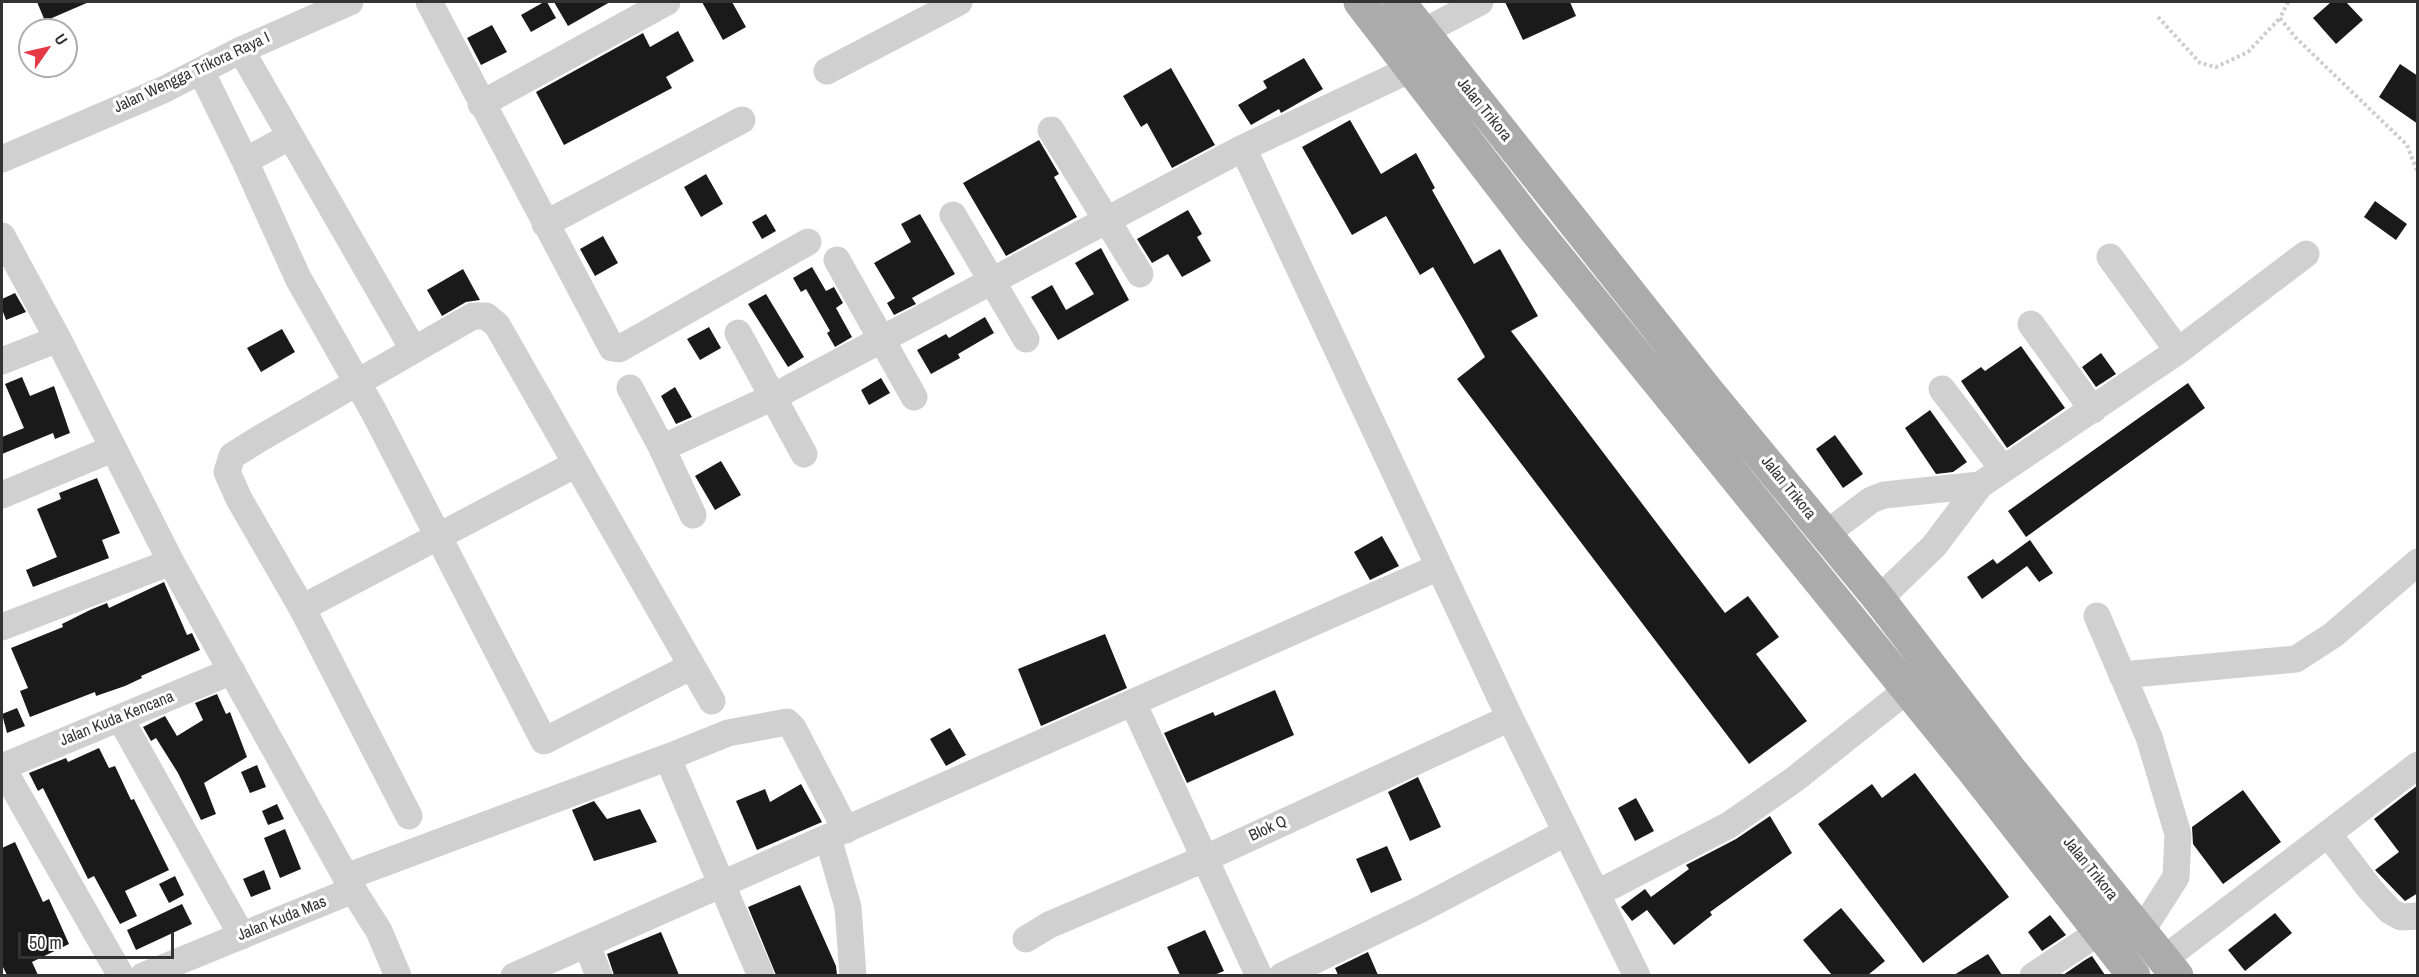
<!DOCTYPE html>
<style>
body{margin:0}
#map{position:relative;width:2419px;height:977px;overflow:hidden;background:#fff;font-family:"Archivo Narrow",sans-serif}
canvas{display:block}
.frame{position:absolute;inset:0;border:3px solid #333;pointer-events:none}
.north{position:absolute;left:18px;top:18px;width:60px;height:60px;box-sizing:border-box;background:#fff;border:2px solid #adadad;border-radius:50%;rotate:56deg;font-size:16px;font-weight:700;line-height:24px;text-align:center;color:#333}
.north::after{content:'';display:block;margin:auto;width:21px;height:27px;background:#e63946;clip-path:polygon(50% 0,100% 100%,50% 72%,0 100%)}
.scale{position:absolute;left:18px;top:932px;width:156px;height:27px;box-sizing:border-box;border:3px solid #333;border-top:0;padding-left:8px;font-size:18px;line-height:21px;white-space:nowrap;color:#333;-webkit-text-stroke:4px #fff;paint-order:stroke}
</style>
<div id="map">
<canvas width="2419" height="977"></canvas>
<div class="frame"></div>
<div class="north">U</div>
<div class="scale">50 m</div>
</div>
<script>
const ctx = document.querySelector('canvas').getContext('2d');
ctx.lineJoin = 'round';
function fill(path, color) { ctx.fillStyle = color; ctx.fill(path, 'evenodd'); }
const toPath = rows => new Path2D(rows.map(r => 'M' + r).join(''));
function trace(path, color, width, dash) { ctx.strokeStyle = color; ctx.lineWidth = width; ctx.lineCap = dash ? 'butt' : 'round'; ctx.setLineDash(dash || []); ctx.stroke(path); }
function write(font, color, halo, rows, align = 'center') {
  ctx.font = font + ' "Archivo Narrow",sans-serif'; ctx.lineWidth = 6; ctx.setLineDash([]); ctx.textBaseline = 'middle'; ctx.strokeStyle = halo; ctx.fillStyle = color; for (const [text, x, y, turn = 0] of rows) {
    ctx.save(); ctx.translate(x, y); ctx.rotate((+turn || 0) * Math.PI / 180); ctx.textAlign = isNaN(turn) ? turn : align; if (halo) ctx.strokeText(text, 0, 0); ctx.fillText(text, 0, 0); ctx.restore();
  }
}
fill(toPath([
 [37,2,89,2,45,21],
 [544,2,547,2,556,18,531,32,521,15],
 [554,2,610,2,568,26],
 [702,2,732,2,746,27,723,40],
 [1505,2,1570,2,1576,16,1523,40],
 [2331,2,2346,2,2363,20,2336,44,2313,18],
 [492,25,507,52,481,65,467,38],
 [678,31,694,61,666,77,672,88,564,145,536,92,643,33,650,47],
 [1304,58,1323,89,1281,113,1279,109,1251,125,1238,105,1267,88,1263,81],
 [2400,64,2418,76,2418,124,2379,97],
 [1171,68,1215,145,1172,168,1147,123,1141,127,1123,96],
 [1350,120,1381,174,1416,153,1435,188,1432,190,1474,264,1500,249,1538,316,1511,331,1725,613,1748,596,1779,637,1756,654,1807,721,1749,764,1457,379,1485,357,1433,267,1420,275,1386,216,1352,235,1302,147],
 [1039,140,1059,174,1054,177,1077,217,1006,256,963,183],
 [706,174,723,204,701,217,684,187],
 [2375,201,2407,224,2396,240,2364,217],
 [1188,210,1202,234,1197,237,1211,261,1182,277,1168,254,1152,263,1137,239],
 [766,214,776,231,762,239,752,222],
 [920,214,955,274,912,298,916,304,894,315,887,303,895,298,874,263,911,242,901,224],
 [603,236,618,263,595,276,580,249],
 [1101,248,1129,300,1058,340,1031,297,1052,285,1066,310,1094,294,1075,263],
 [812,267,826,291,834,287,843,303,836,308,852,337,835,347,827,333,830,331,806,289,801,292,793,278],
 [463,269,480,300,466,302,442,316,427,290],
 [15,293,26,312,6,320,2,309,2,299],
 [766,294,804,357,788,367,748,304],
 [985,317,994,333,958,354,960,358,931,374,917,350,946,334,949,338],
 [709,327,721,348,700,360,687,339],
 [282,329,295,352,261,372,247,348],
 [2021,346,2065,408,2007,448,1961,381,1981,367,1985,371],
 [2101,353,2116,374,2096,387,2082,367],
 [22,377,30,396,54,386,70,433,55,439,53,433,2,454,2,437,24,428,5,384],
 [881,378,890,393,869,405,861,390],
 [2188,383,2205,408,2026,537,2008,511],
 [675,387,692,417,676,424,661,396],
 [1930,410,1967,462,1953,472,1936,474,1905,428],
 [1835,435,1863,474,1843,488,1816,449],
 [721,461,741,495,715,510,695,476],
 [97,478,120,533,102,540,109,558,33,587,26,570,57,557,37,509,61,499,59,493],
 [1382,536,1399,566,1370,580,1354,552],
 [2030,540,2053,573,2039,582,2027,566,1982,599,1967,577,1993,559,1997,564],
 [164,582,187,635,192,633,200,650,141,676,142,678,125,686,96,696,95,692,30,717,20,691,28,688,11,648,63,627,62,624,90,610,107,603,109,608],
 [1105,634,1127,688,1041,726,1018,669],
 [1275,690,1294,735,1187,783,1164,733,1213,712,1215,716],
 [217,694,226,714,230,712,247,757,204,783,216,814,201,820,178,773,156,738,151,741,143,727,165,716,177,736,203,720,195,703],
 [17,708,25,726,7,733,2,714],
 [950,728,966,755,946,766,930,739],
 [99,748,109,768,115,766,131,800,134,799,169,870,125,891,137,916,120,924,94,876,88,879,43,788,38,791,29,773,66,758,68,762],
 [257,765,266,787,250,793,241,772],
 [1915,773,2009,897,1923,963,1818,824,1872,784,1882,798],
 [1418,777,1441,827,1410,841,1388,792],
 [801,784,822,822,757,850,736,801,765,789,770,802],
 [2418,785,2418,893,2405,901,2375,870,2399,852,2374,819],
 [2243,790,2281,842,2223,884,2193,844,2192,827],
 [1636,798,1654,831,1635,841,1618,808],
 [594,801,607,819,640,809,657,842,594,861,572,810],
 [277,804,284,819,268,825,262,811],
 [1770,816,1792,853,1710,912,1712,915,1674,945,1647,910,1632,921,1621,907,1645,889,1651,897,1689,869,1686,865,1736,839],
 [285,829,301,869,280,878,264,838],
 [15,842,43,902,49,899,69,944,32,962,38,975,7,975,2,965,2,848],
 [1387,846,1402,880,1371,893,1356,859],
 [264,870,271,889,251,897,243,879],
 [175,876,184,895,169,903,159,884],
 [800,885,836,966,837,975,776,975,748,907],
 [182,904,192,924,136,950,127,930],
 [1841,908,1885,961,1868,975,1832,975,1803,940],
 [2275,913,2292,933,2245,971,2228,950],
 [2050,915,2066,935,2042,951,2028,932],
 [1205,930,1224,971,1214,975,1180,975,1167,947],
 [661,932,679,975,614,975,607,954],
 [1368,952,1378,975,1338,975,1335,968],
 [1988,954,2002,975,1954,975],
 [2092,956,2105,975,2063,975,2085,960]
]), '#1a1a1a');
trace(toPath([
 [2288,2,2280,18,2295,37,2407,145,2418,173],
 [2158,17,2200,63,2216,67,2248,52,2280,18]
]), '#cdcdcd', 4, [3, 3]);
trace(toPath([
 [429,2,612,348,619,349,808,242],
 [1423,32,1480,2],
 [241,50,413,349],
 [201,71,245,161],
 [827,71,959,2],
 [481,104,667,2],
 [1051,130,1140,274],
 [289,137,245,161,298,278,374,412,544,741,692,666],
 [1243,148,1510,718,1637,976],
 [2,159,163,90,241,50,350,2],
 [953,215,1026,339],
 [545,224,742,120],
 [2,236,58,339,171,562,353,890,379,931,398,976],
 [2110,257,2178,351],
 [837,260,914,397],
 [2031,324,2093,410],
 [738,333,804,454],
 [2,361,58,339],
 [630,388,662,448],
 [1942,389,2003,469],
 [2,495,112,449],
 [693,515,662,448,771,398,1243,148,1411,69],
 [1826,534,1871,500,1884,495,1980,485],
 [1879,599,1934,546,1980,485,2178,351,2306,254],
 [302,608,576,464],
 [2097,616,2149,737,2178,834,2176,877,2141,932],
 [2,627,171,562],
 [2122,675,2296,659,2333,635,2418,562],
 [1133,703,1259,976],
 [120,718,242,936],
 [2,767,232,671],
 [2,767,121,976],
 [409,816,302,608,239,499,227,472,232,456,259,439,473,316,486,316,497,325,712,701],
 [2328,834,2370,889,2390,911,2401,917,2418,916],
 [828,838,848,907,853,976],
 [346,877,671,756],
 [1598,893,1729,825,1795,779,1907,690],
 [1026,939,1049,925,1206,858,1510,718],
 [587,945,599,976],
 [2164,959,2418,765],
 [143,976,353,890],
 [514,976,1439,567],
 [761,976,672,768,671,756,728,733,787,722,793,728,846,830],
 [1282,976,1421,909,1565,833],
 [2033,976,2099,932]
]), '#d0d0d0', 27);
trace(toPath([
 [1360,2,1532,226,1972,769,2134,976],
 [1399,2,1706,389,1879,599,2012,772,2177,976]
]), '#ababab', 33);
write('16px', '#333', '#fff', [
 ["Jalan Wengga Trikora Raya I",192,73,-25],
 ["Jalan Trikora",1484,110,51],
 ["Jalan Trikora",1788,488,51],
 ["Jalan Kuda Kencana",117,719,-22],
 ["Blok Q",1268,829,-25],
 ["Jalan Trikora",2090,869,51],
 ["Jalan Kuda Mas",282,919,-22]
]);
</script>
